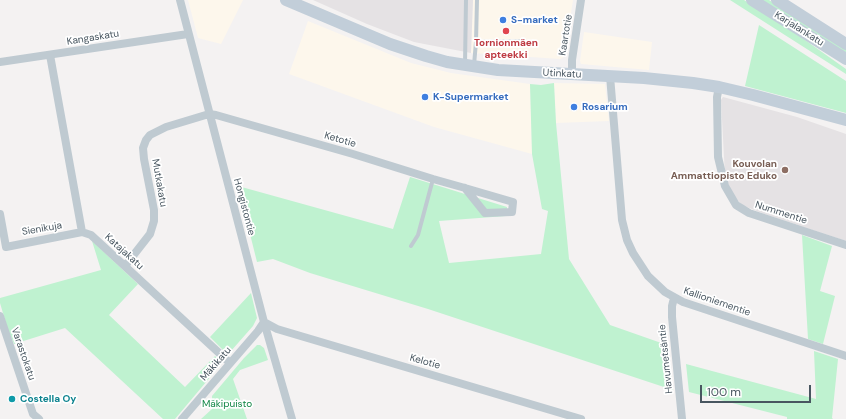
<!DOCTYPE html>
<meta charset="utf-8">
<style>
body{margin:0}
#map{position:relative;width:846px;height:419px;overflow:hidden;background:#f4f2f2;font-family:"DM Sans",sans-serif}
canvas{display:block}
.scale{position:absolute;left:700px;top:385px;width:111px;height:18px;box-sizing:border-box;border:2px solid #485660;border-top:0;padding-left:5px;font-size:12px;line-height:14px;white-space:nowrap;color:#485660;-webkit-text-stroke:3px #fff;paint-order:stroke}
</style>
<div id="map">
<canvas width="846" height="419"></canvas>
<div class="scale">100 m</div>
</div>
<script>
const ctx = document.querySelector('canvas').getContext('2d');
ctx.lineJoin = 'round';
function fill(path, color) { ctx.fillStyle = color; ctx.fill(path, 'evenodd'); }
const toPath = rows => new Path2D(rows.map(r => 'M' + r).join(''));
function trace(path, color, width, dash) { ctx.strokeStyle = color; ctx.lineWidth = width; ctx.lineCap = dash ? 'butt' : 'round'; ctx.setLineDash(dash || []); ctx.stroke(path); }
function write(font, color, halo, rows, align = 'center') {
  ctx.font = font + ' "DM Sans",sans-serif'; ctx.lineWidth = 3.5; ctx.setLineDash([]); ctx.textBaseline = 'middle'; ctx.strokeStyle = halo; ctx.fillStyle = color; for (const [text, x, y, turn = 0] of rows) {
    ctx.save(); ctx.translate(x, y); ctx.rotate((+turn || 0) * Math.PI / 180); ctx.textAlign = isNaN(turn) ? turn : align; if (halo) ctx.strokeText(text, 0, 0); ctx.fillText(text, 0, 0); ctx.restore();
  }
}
fill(toPath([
 [188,0,243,0,221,44,198,38],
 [473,0,573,0,564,57,560,59,471,53],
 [308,21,411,63,451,73,530,84,532,154,434,127,289,74],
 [584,32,652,42,649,70,581,64,580,61],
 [554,83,605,84,609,121,556,123]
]), '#fdf7ec');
fill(toPath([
 [313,0,473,0,471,53,414,42,367,24],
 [723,97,797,117,846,134,846,241,764,214,742,205,733,195,725,176,721,100]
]), '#e5e2e4');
fill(toPath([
 [730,0,744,0,788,28,846,69,846,74],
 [761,0,769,0,846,49,846,53],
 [759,25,846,81,846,113,745,86],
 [554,83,556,123,569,259,610,325,667,345,673,390,428,309,310,273,273,259,257,262,238,186,393,229,410,177,507,207,506,216,439,221,449,263,541,254,548,211,542,209,532,154,530,84,541,85],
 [802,235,832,246,820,291,835,296,823,344,808,339],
 [92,241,138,284,109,315,185,387,215,356,222,363,175,419,163,419,65,328,14,344,8,330,0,303,0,298,101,270],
 [251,293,257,318,253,326,231,351,226,353,210,337],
 [257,345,260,345,264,348,268,360,240,370,233,379,247,419,201,419,212,409,212,396,244,358],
 [814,351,838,359,832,418,833,419,787,419,787,417,689,392,686,364,816,399]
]), '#bff2d0');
trace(toPath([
 [477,0,476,42,523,41],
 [465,64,466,0],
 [474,65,476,42],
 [411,246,418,235,433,179]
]), '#bfcad1', 4);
trace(toPath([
 [180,0,264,322,292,419],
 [50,55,82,232,91,235,230,363],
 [0,62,188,34],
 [572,74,572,60,581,0],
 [610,76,622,220,627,240,633,253,648,276,665,292,683,302,846,356],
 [719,87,717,97,718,157,725,186,736,205,749,213,846,245],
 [0,214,6,247,82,232],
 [125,266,150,234,154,221,154,210,144,159,143,148,146,140,150,135,166,127,209,114,216,115,353,154,433,179,465,188,513,202,512,212,485,213,465,188],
 [674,298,672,306,672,317,682,419],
 [0,316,33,414,39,419],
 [182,419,258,331,264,322,277,329,581,419]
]), '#bfcad1', 8);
trace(toPath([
 [286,0,390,44,426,56,447,62,498,70,644,78,693,83,719,87,753,95,846,120],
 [752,0,846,59],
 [777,0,846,44]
]), '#c2ced9', 12);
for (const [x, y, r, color] of [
 [503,20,4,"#3f7fe0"],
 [506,31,4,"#e0444e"],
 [425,97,4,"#3f7fe0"],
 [574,107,4,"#3f7fe0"],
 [785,170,4,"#8d6e63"],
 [12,399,4,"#0f9aa8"]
]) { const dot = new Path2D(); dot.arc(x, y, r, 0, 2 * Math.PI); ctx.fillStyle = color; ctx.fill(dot); trace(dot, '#fff', 1.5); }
write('bold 10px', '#366cbe', '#fff', [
 ["S-market",511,20],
 ["K-Supermarket",433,97],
 ["Rosarium",582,107]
], 'left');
write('10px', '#485660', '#fff', [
 ["Karjalankatu",799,29,32],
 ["Kaartotie",566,35,-81],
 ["Kangaskatu",93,38,-9],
 ["Utinkatu",562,74,3],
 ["Ketotie",340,140,16],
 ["Mutkakatu",159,183,80],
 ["Hongistontie",244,207,75],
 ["Nummentie",781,213,18],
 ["Sienikuja",42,229,-10],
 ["Katajakatu",124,252,42],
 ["Kallioniementie",717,302,19],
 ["Varastokatu",23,354,71],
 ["Havumetsäntie",666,359,-96],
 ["Kelotie",425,362,16],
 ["Mäkikatu",216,364,-49]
]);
write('bold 10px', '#be3a42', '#fff', [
 ["Tornionmäen",506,43],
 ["apteekki",506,55]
]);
write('bold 10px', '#785e54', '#fff', [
 ["Kouvolan",777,164],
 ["Ammattiopisto Eduko",777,176]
], 'right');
write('bold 10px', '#0d838f', '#fff', [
 ["Costella Oy",20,399]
], 'left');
write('10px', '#138747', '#fff', [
 ["Mäkipuisto",227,404]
]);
</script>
